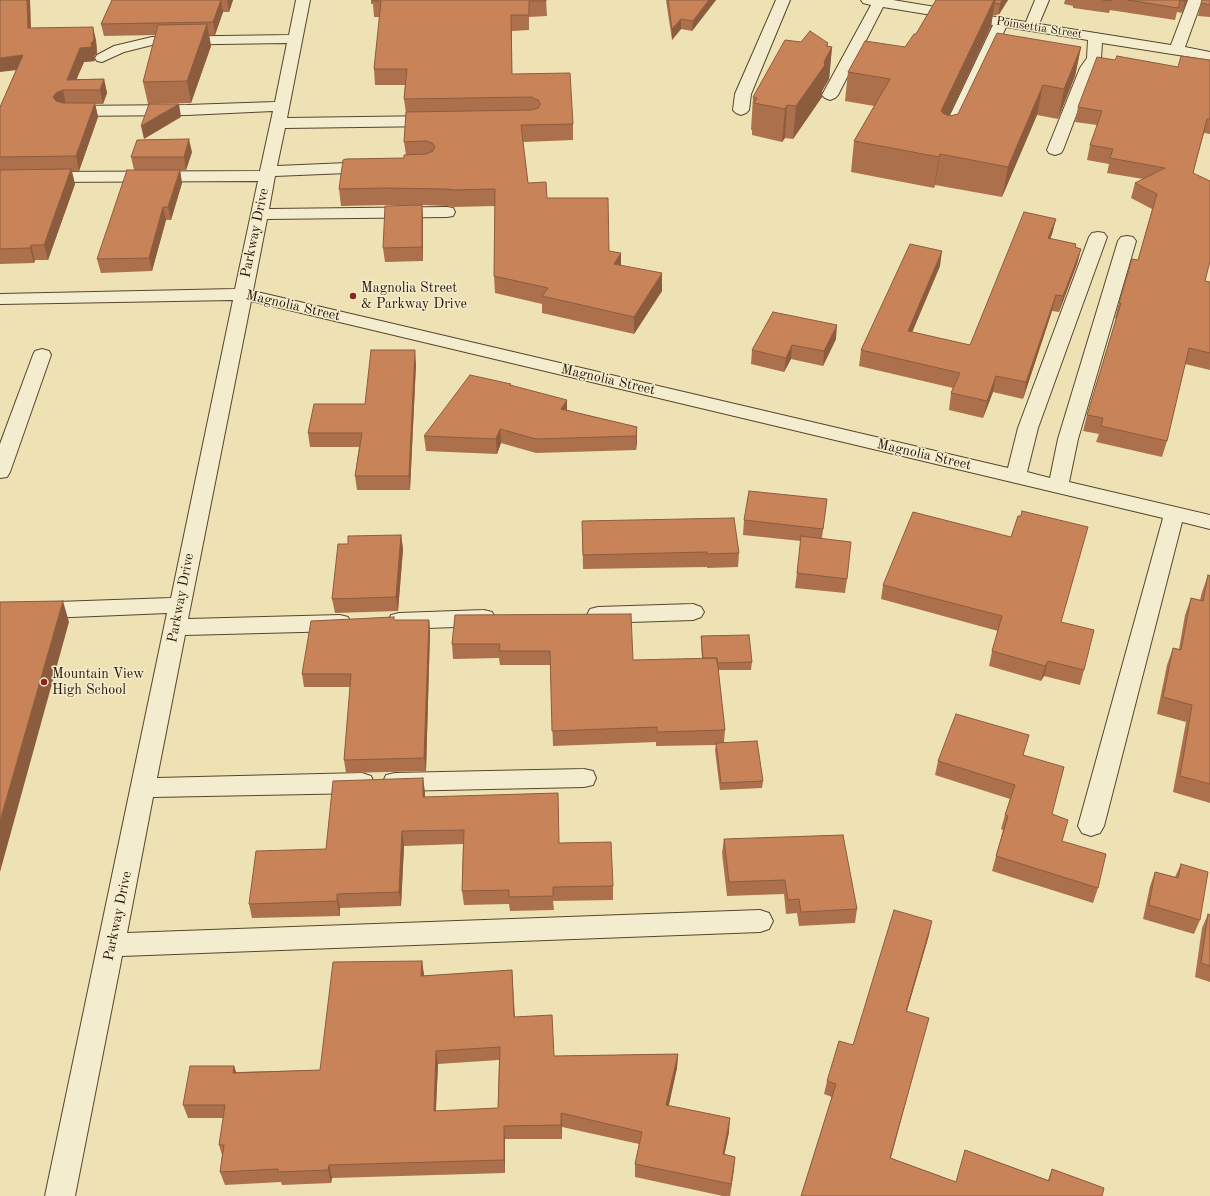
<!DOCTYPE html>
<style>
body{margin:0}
canvas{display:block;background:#eee2b4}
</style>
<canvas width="1210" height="1196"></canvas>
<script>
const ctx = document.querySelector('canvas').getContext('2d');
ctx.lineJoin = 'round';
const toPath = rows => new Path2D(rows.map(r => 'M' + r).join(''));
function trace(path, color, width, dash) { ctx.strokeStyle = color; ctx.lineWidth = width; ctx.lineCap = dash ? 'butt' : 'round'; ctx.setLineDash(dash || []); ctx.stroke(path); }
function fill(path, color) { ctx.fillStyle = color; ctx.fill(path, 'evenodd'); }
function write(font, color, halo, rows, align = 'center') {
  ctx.font = font + ' "Old Standard TT",serif'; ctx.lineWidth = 3; ctx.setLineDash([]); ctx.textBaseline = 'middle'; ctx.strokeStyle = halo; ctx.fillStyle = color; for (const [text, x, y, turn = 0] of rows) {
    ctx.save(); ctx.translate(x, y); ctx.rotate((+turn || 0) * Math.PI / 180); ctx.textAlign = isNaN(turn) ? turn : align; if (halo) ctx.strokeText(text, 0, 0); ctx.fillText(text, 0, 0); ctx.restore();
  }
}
const minor = toPath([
 [296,0,310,0,287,118,435,116,440,118,443,121,440,124,435,126,285,128,277,166,371,162,377,164,379,167,377,170,371,172,275,176,269,209,447,207,453,208,455,212,453,216,447,217,267,219,253,291,1008,468,1018,428,1089,237,1092,233,1098,232,1104,233,1107,237,1038,428,1027,472,1050,478,1058,439,1118,241,1121,237,1127,236,1133,237,1136,241,1078,439,1069,482,1210,515,1210,529,1182,522,1104,826,1100,833,1091,836,1082,833,1078,826,1163,518,251,301,188,619,340,615,348,617,351,623,348,629,340,631,185,635,157,778,362,773,371,776,374,783,371,790,362,793,153,797,127,933,760,910,769,913,773,921,769,929,760,932,122,956,75,1196,45,1196,167,613,0,620,0,604,171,598,233,300,0,304,0,294,235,289,258,181,43,182,37,180,35,177,37,174,43,172,260,171,273,111,187,115,67,116,62,114,59,111,62,108,67,106,187,105,275,102,287,43,152,45,124,52,102,62,97,61,95,58,97,55,114,46,152,37,289,35,296,0],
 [776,0,790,0,751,94,749,110,746,113,741,115,736,113,733,110,735,94,776,0],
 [861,0,893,0,1026,22,1035,0,1049,0,1039,24,1171,45,1188,0,1202,0,1185,47,1210,52,1210,60,1102,43,1101,58,1094,68,1063,150,1061,153,1055,155,1049,153,1047,150,1080,68,1087,58,1088,40,1006,27,960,128,958,131,952,133,946,131,944,128,993,25,883,7,838,95,835,98,830,100,825,98,822,95,871,5,863,3,861,0],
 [42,349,49,351,51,355,10,472,7,477,0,478,0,444,33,355,35,351,42,349],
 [693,604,701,607,704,612,701,617,693,620,598,623,590,621,587,615,590,609,598,607,693,604],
 [484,610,492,612,495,618,492,624,484,626,399,629,391,627,388,621,391,615,399,613,484,610],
 [584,769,593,771,596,778,593,785,584,787,395,791,386,789,383,782,386,775,395,773,584,769]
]);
trace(minor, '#57462d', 2);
fill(minor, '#f4ecce');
fill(toPath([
 [0,0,30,0,31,28,96,40,97,53,94,57,95,61,84,62,76,79,104,79,107,93,103,104,95,104,98,117,79,171,72,171,75,184,48,260,35,260,34,263,0,264,0,107,16,70],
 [112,0,233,0,229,12,223,12,215,35,209,35,211,46,191,103,148,104,143,82,155,35,104,36,101,24],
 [371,0,546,0,547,16,529,17,529,30,512,31,512,74,573,124,573,140,523,142,528,183,609,251,621,265,662,291,634,334,542,313,542,304,495,293,494,276,495,206,454,207,447,206,422,205,423,219,423,261,385,262,383,248,420,205,387,205,341,206,339,189,404,158,406,155,404,142,406,114,404,99,405,85,375,85,374,69,380,17,374,17,373,4,371,4],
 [666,0,716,0,692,31,681,29,672,40],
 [936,0,1008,0,998,16,993,15,991,26,949,116,950,116,958,114,1081,47,1075,76,1058,119,1037,115,1002,197,935,185,934,188,851,172,854,141,874,106,845,101,848,72,905,47,916,34],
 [1065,0,1187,0,1182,13,1177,12,1175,20,1110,10,1109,13,1073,8,1073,6,1064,4],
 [1210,0,1210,17,1198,16,1201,3],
 [827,46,832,47,829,79,822,91,822,97,793,139,785,138,782,142,752,135,752,130,751,130,753,97],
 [1115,60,1178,67,1210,60,1210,134,1204,133,1193,173,1205,281,1210,282,1210,370,1185,364,1167,441,1162,457,1096,442,1099,434,1083,431,1087,415,1116,319,1115,318,1119,303,1138,260,1152,209,1131,198,1135,183,1143,179,1107,173,1109,164,1087,160,1090,145,1097,125,1075,122,1078,107],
 [192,152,186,170,180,170,182,183,171,220,166,220,152,271,101,273,97,259,134,170,131,157],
 [1056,219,1052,234,1050,239,1076,244,1075,248,1081,249,1077,264,1059,312,1052,311,1023,399,993,392,983,418,949,410,951,393,953,388,859,366,861,350,940,266,912,332,970,345],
 [836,339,823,366,791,359,784,372,751,364,752,350],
 [416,364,410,490,357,490,355,476,359,447,310,447,308,433,365,404],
 [511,385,567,410,637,427,637,442,636,450,536,453,501,443,497,454,426,451,424,436],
 [827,499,822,538,847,579,845,593,795,588,801,541,743,535,744,520],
 [582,521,739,553,738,567,707,568,707,567,583,569],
 [401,535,403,549,398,611,335,613,332,599,348,544],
 [1208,575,1210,576,1210,803,1173,792,1186,722,1157,714,1167,665,1173,648,1179,649,1185,615,1191,598,1200,600,1202,592],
 [883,585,1061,622,1084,670,1080,685,1044,676,1041,681,989,666,992,651,998,631,881,599],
 [455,615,633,660,702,659,701,643,701,636,752,662,751,670,718,670,725,730,724,742,763,781,762,788,720,790,715,750,716,745,656,746,656,742,553,746,550,665,500,665,499,658,453,659,452,644],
 [395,620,429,620,430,632,426,771,346,773,344,760,350,687,304,687,302,674],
 [1023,755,1052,814,1062,841,1098,888,1093,903,992,871,1003,830,1001,829,1005,815,1010,799,935,775,938,761],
 [423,778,425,797,559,843,613,886,613,900,553,901,554,910,510,911,509,904,464,905,462,891,463,844,404,846,401,906,340,908,340,916,252,918,249,904,326,849],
 [724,839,857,909,855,923,799,926,797,913,786,914,784,894,727,896,722,853],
 [1181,864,1200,920,1194,934,1143,919,1150,886,1155,872,1175,877],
 [1208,914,1210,915,1210,982,1195,977,1202,928],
 [929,935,907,1011,925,1031,891,1158,956,1182,965,1150,1048,1180,1052,1169,1104,1188,801,1196,832,1097,824,1094,827,1081,853,1045],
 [422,961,424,976,512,970,515,1017,554,1056,678,1054,677,1068,668,1106,729,1132,724,1154,735,1157,730,1196,723,1196,635,1177,635,1164,639,1144,562,1127,562,1139,505,1139,505,1173,332,1178,331,1183,282,1185,281,1182,225,1185,220,1172,222,1155,219,1145,223,1118,188,1118,183,1105,234,1066,236,1072,320,1070],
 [499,1060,498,1108,436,1111,438,1064]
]), '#ac714c');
fill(toPath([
 [27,0,30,0,31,41,28,28],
 [221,0,223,12,215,35,213,22],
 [227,0,233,0,229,12],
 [709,0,716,0,692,31,693,21],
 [994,0,995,0,991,26,937,141,941,111],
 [1002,0,1008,0,998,16,1000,4],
 [1185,0,1187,0,1182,13,1185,1],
 [511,15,512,31,512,90,512,74],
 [681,19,681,29,672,40,672,29],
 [207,24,211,46,191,103,187,81],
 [93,27,96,40,97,53,94,57,95,61,84,62,72,90,67,80,80,48,91,43],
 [828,43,826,58,832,47,829,79,822,91,822,97,793,139,796,106],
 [1081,47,1075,76,1058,119,1064,89],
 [23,55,26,69,0,72,0,58],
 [104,79,107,93,103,104,100,90],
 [1043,85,1037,115,1002,197,1008,167],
 [63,90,66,104,60,107,53,97,56,93],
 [95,103,98,117,79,171,76,156],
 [179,104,181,117,144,139,141,126],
 [787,105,785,138,782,142,785,109],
 [189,139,192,152,186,170,184,157],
 [940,154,935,185,934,188,939,157],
 [71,169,75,184,48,260,44,245],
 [180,170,182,183,171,220,168,207],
 [422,205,423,219,423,261,422,247],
 [163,207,166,220,152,271,149,258],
 [1056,219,1052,234,1045,254,1048,238],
 [31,245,35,260,34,263,30,248],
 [1081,249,1077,264,1059,312,1063,296],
 [942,251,940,266,906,347,908,331],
 [621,253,621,270,614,264],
 [662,273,662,291,634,334,634,317],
 [1056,295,1052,311,1023,399,1026,382],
 [837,325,836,339,823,366,824,351],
 [792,345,791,359,784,372,786,358],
 [415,350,416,364,410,490,409,476],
 [996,376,993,392,983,418,987,401],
 [567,400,567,415,561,409],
 [637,427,637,442,636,450,636,436],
 [500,429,501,443,497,454,496,439],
 [401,535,403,549,398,611,396,597],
 [63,601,69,622,0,872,0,821],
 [429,620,430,632,426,771,424,758],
 [1048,661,1044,676,1041,681,1045,666],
 [423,778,425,792,425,811,423,797],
 [402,831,404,846,401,906,399,892],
 [337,894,340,908,340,916,337,901],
 [932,921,929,935,903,1024,906,1011],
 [422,961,424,975,423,990,421,976],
 [436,1051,438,1064,435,1124,434,1111],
 [678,1054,677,1068,666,1119,666,1105],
 [234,1066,238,1079,233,1073],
 [561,1113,562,1127,562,1139,561,1125],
 [730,1118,729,1132,722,1167,723,1154],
 [504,1126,505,1139,505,1173,504,1160],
 [735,1157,734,1170,730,1196,731,1184],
 [329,1165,332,1178,331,1183,328,1170]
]), '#8c5c3e');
const building = toPath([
 [0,0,27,0,28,28,93,27,94,40,91,43,92,47,80,48,67,80,104,79,100,90,63,90,56,93,53,97,56,101,63,103,95,103,76,156,0,157,0,107,23,55,0,58,0,0],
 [112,0,221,0,213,22,101,24,112,0],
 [373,0,546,0,546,1,529,1,529,15,511,15,512,74,570,73,573,124,521,125,528,183,546,182,547,198,608,198,609,251,621,253,614,264,662,273,634,317,542,296,548,288,494,276,495,189,453,190,446,189,385,188,339,189,343,160,346,159,404,158,404,155,426,154,433,151,435,147,432,143,426,141,404,142,406,112,531,110,538,108,541,104,538,100,531,97,404,99,407,69,374,69,381,1,372,1,373,0],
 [668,0,709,0,693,21,681,19,672,29,668,0],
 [936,0,994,0,941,111,944,114,950,116,958,114,997,33,1081,47,1064,89,1043,85,1008,167,940,154,939,157,854,141,890,79,848,72,865,41,905,47,914,34,916,34,936,0],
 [995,0,1002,0,1000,4,995,3,995,0],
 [1103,0,1112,0,1111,1,1103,0],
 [1128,0,1185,0,1185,1,1180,0,1178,8,1128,0],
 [1202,0,1210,0,1210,5,1201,3,1202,0],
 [207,24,187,81,143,82,158,25,207,24],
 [810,31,828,43,826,46,832,47,824,62,825,65,796,106,787,105,785,109,754,103,757,98,753,97,785,40,801,42,810,31],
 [1117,56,1178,67,1181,56,1210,60,1210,119,1207,119,1193,173,1210,181,1210,261,1205,281,1210,282,1210,353,1189,348,1167,441,1101,426,1103,418,1087,415,1121,303,1119,303,1132,259,1138,260,1157,194,1135,183,1165,168,1110,158,1113,149,1090,145,1102,111,1078,107,1097,57,1115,60,1117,56],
 [149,104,179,104,141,126,149,104],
 [189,139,184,157,131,157,137,140,189,139],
 [71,169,44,245,31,245,30,248,0,249,0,170,71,169],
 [127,170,180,170,168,207,163,207,149,258,97,259,127,170],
 [422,205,422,247,383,248,385,206,422,205],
 [1024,212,1056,219,1048,238,1076,244,1075,247,1081,249,1063,296,1056,295,1026,382,996,376,987,401,951,393,960,373,861,350,910,244,942,251,908,331,970,345,1024,212],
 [773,312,837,325,824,351,792,345,786,358,752,350,773,312],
 [371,350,415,350,409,476,355,476,362,433,308,433,314,404,365,404,371,350],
 [470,375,511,384,510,385,567,400,561,409,637,427,636,436,536,439,500,429,496,439,424,436,470,375],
 [749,491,827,499,823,529,744,520,749,491],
 [1022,511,1088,527,1061,622,1094,630,1084,670,1048,661,1045,666,992,651,1002,616,883,585,913,512,1011,537,1018,516,1021,516,1022,511],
 [734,518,739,553,707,554,707,552,583,555,582,521,734,518],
 [401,535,396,597,332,599,338,544,348,544,348,536,401,535],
 [801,536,851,542,847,579,797,573,801,536],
 [1208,575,1210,576,1210,784,1180,776,1192,705,1163,697,1173,648,1181,650,1191,598,1203,601,1208,575],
 [63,601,0,821,0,602,63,601],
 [631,614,633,660,717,658,725,730,657,732,657,727,552,731,550,651,499,651,500,644,452,644,455,615,631,614],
 [394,617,394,620,429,620,424,758,344,760,351,674,302,674,311,621,394,617],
 [749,635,752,662,717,663,717,658,703,658,701,636,749,635],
 [956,714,1029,735,1023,755,1064,767,1052,814,1068,820,1062,841,1106,854,1098,888,996,856,1008,816,1005,815,1015,785,938,761,956,714],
 [757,741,763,781,721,783,716,743,757,741],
 [423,778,423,797,558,793,559,843,611,842,613,886,553,887,553,896,509,897,509,890,462,891,464,830,402,831,399,892,337,894,337,901,249,904,256,851,326,849,333,781,423,778],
 [843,835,857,909,801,912,799,899,788,900,785,880,729,882,724,839,843,835],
 [1181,864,1208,872,1200,920,1149,905,1155,872,1178,878,1181,864],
 [894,910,932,921,906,1011,929,1018,890,1158,956,1182,965,1150,1049,1181,1052,1169,1104,1188,1102,1196,801,1196,836,1084,827,1081,839,1041,853,1045,894,910],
 [1208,914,1210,915,1210,966,1201,963,1208,914],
 [422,961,421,976,512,970,514,1017,552,1015,554,1056,678,1054,666,1105,730,1118,723,1154,735,1157,731,1184,635,1164,642,1132,561,1113,561,1125,504,1126,504,1160,329,1165,328,1170,278,1172,278,1169,220,1172,224,1145,219,1145,225,1105,183,1105,190,1066,234,1066,233,1073,320,1070,333,962,422,961],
 [500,1047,498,1108,434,1111,436,1051,500,1047]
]);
fill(building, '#c88358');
trace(building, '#8c5c3e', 1);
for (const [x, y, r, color] of [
 [353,296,4,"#8f2418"],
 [44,682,4,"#8f2418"]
]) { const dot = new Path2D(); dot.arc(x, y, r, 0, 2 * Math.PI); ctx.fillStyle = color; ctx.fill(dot); trace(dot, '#f4ecce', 1.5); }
write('12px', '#251200', '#f4ecce', [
 ["Poinsettia Street",1039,28,9]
]);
write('14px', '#251200', '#f4ecce', [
 ["Parkway Drive",255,233,-78],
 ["Magnolia Street",293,306,13],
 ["Magnolia Street",608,380,13],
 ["Magnolia Street",924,455,13],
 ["Parkway Drive",181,598,-79],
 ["Parkway Drive",118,916,-78]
]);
write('14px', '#251200', '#f4ecce', [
 ["Magnolia Street",361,288],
 ["& Parkway Drive",361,304],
 ["Mountain View",52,674],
 ["High School",52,690]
], 'left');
</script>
